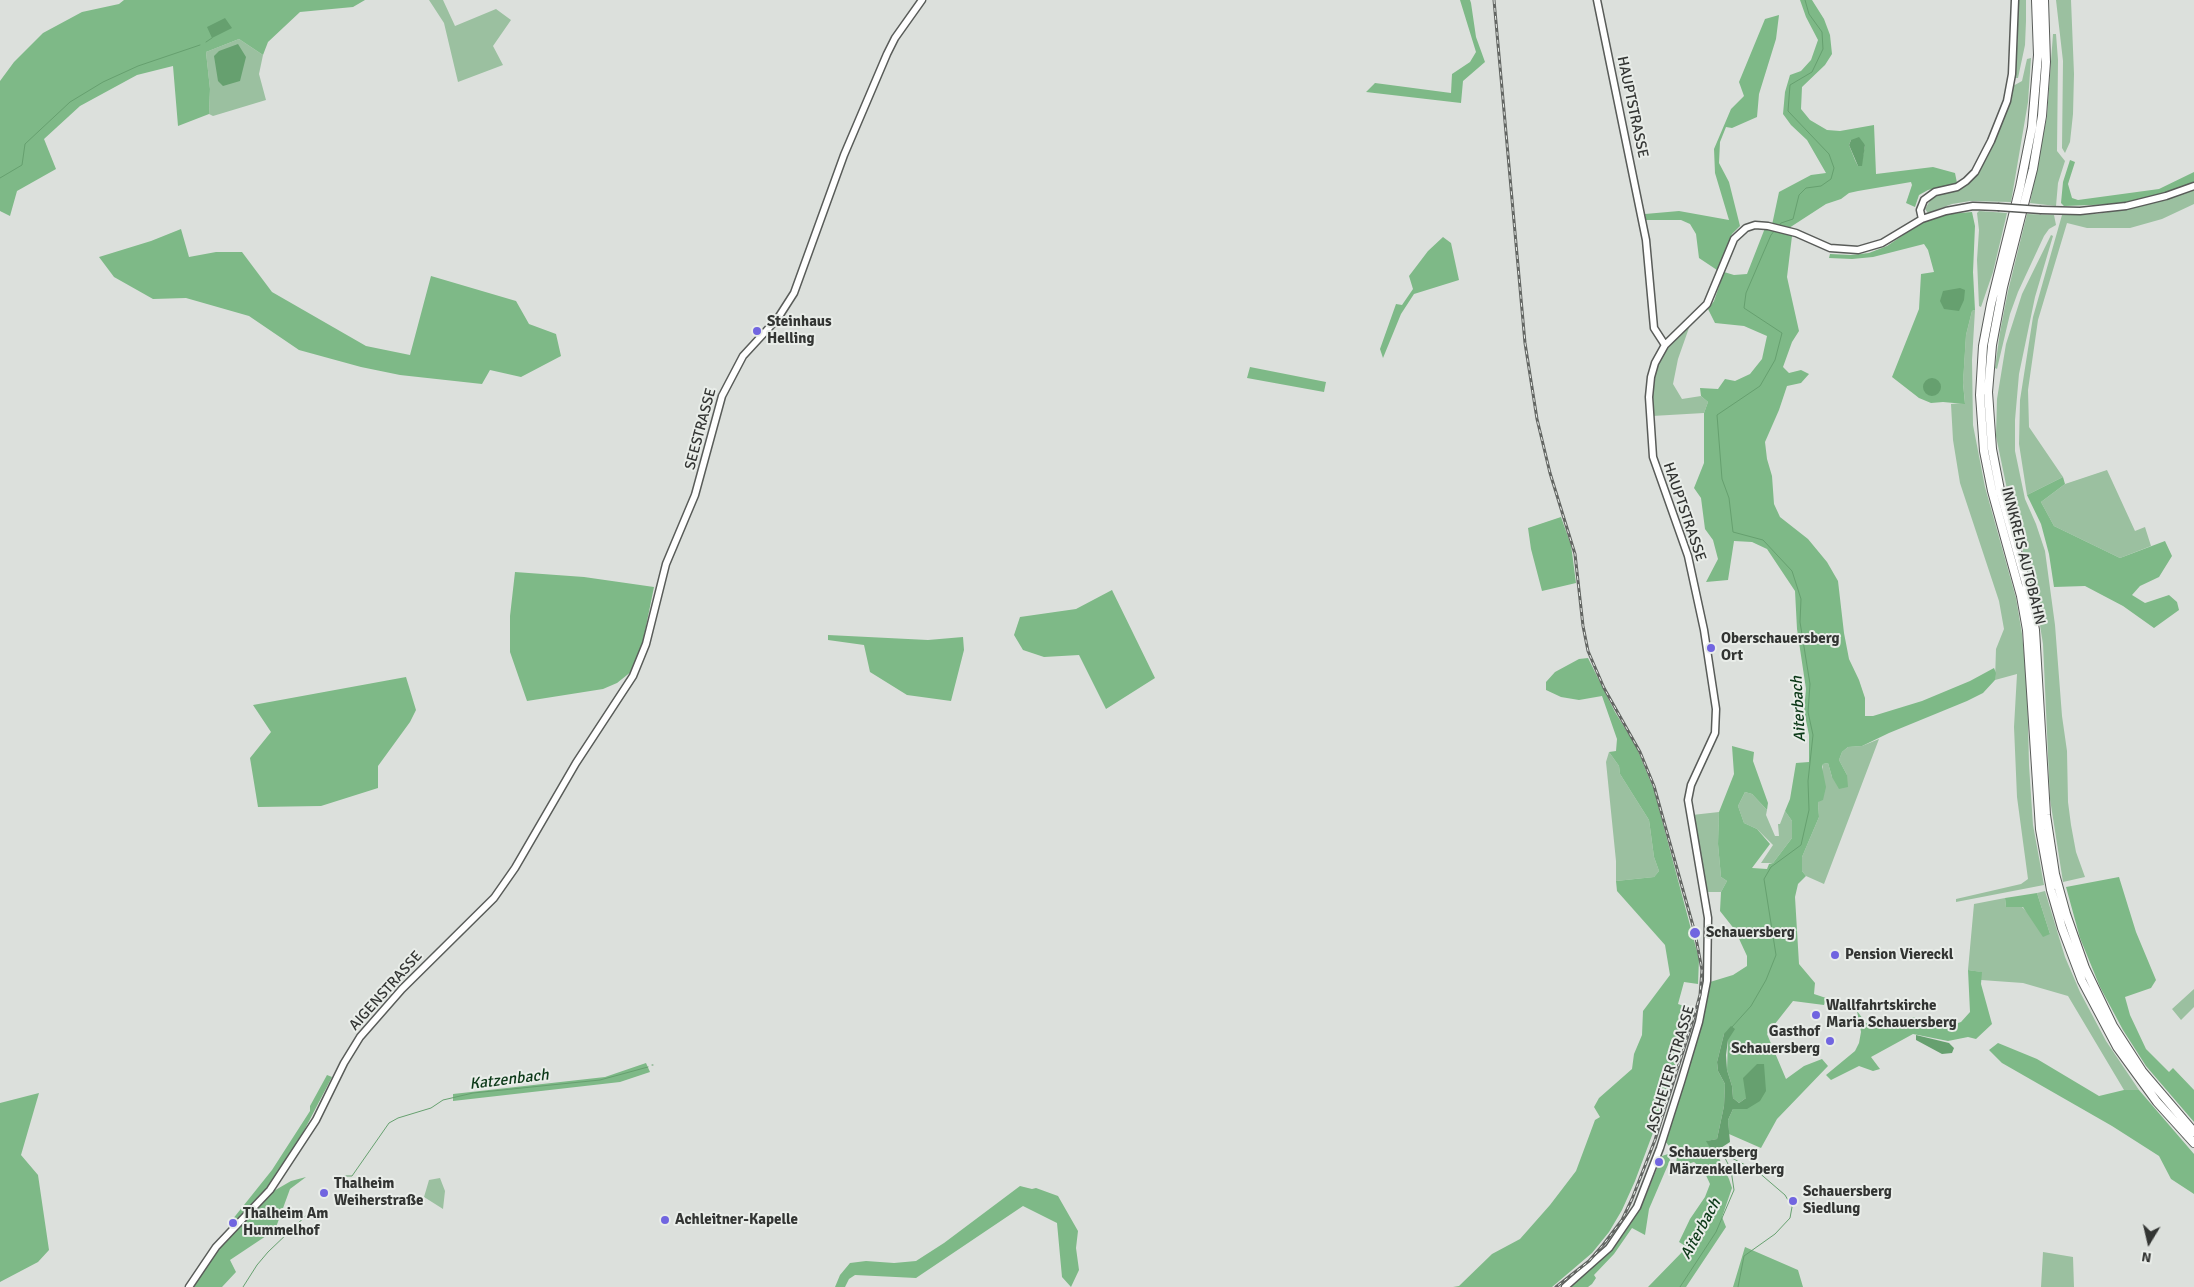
<!DOCTYPE html>
<meta charset="utf-8">
<style>
body{margin:0}
#map{position:relative;width:2194px;height:1287px;overflow:hidden;background:#dce0dc;font-family:Signika,sans-serif}
canvas{display:block}
.north{position:absolute;left:2124px;top:1217px;width:50px;height:50px;-webkit-text-stroke:4px #e9ede9;paint-order:stroke;rotate:189deg;font-size:14px;font-weight:700;line-height:20px;text-align:center;color:#333533}
.north::after{content:'';display:block;margin:auto;width:18px;height:22px;background:#333533;clip-path:polygon(50% 0,100% 100%,50% 72%,0 100%)}
</style>
<div id="map">
<canvas width="2194" height="1287"></canvas>
<div class="north">N</div>
</div>
<script>
const ctx = document.querySelector('canvas').getContext('2d');
ctx.lineJoin = 'round';
function fill(path, color) { ctx.fillStyle = color; ctx.fill(path, 'evenodd'); }
const toPath = rows => new Path2D(rows.map(r => 'M' + r).join(''));
function trace(path, color, width, dash) { ctx.strokeStyle = color; ctx.lineWidth = width; ctx.lineCap = dash ? 'butt' : 'round'; ctx.setLineDash(dash || []); ctx.stroke(path); }
function write(font, color, halo, rows, align = 'center') {
  ctx.font = font + ' Signika,sans-serif'; ctx.lineWidth = 4; ctx.setLineDash([]); ctx.textBaseline = 'middle'; ctx.strokeStyle = halo; ctx.fillStyle = color; for (const [text, x, y, turn = 0] of rows) {
    ctx.save(); ctx.translate(x, y); ctx.rotate((+turn || 0) * Math.PI / 180); ctx.textAlign = isNaN(turn) ? turn : align; if (halo) ctx.strokeText(text, 0, 0); ctx.fillText(text, 0, 0); ctx.restore();
  }
}
fill(toPath([
 [429,0,443,0,455,26,496,9,511,20,493,46,503,65,458,82,444,23],
 [2018,0,2026,0,2026,21,2025,45,2018,78,2014,78,2018,35],
 [2056,0,2071,0,2074,74,2073,114,2070,142,2065,153,2062,148,2063,61],
 [2053,34,2056,34,2058,60,2057,151,2065,161,2058,183,2056,206,2030,203,2047,116],
 [239,39,263,55,259,74,266,100,213,116,209,114,210,89,206,52],
 [2031,58,2028,102,2011,202,1970,201,1952,204,1928,213,1925,209,1934,194,1958,189,1974,178,1987,158,2003,121,2013,86,2022,81,2027,59],
 [2194,188,2194,204,2162,219,2130,228,2087,228,2067,223,2038,320,2028,390,2029,427,2063,477,2027,495,2019,444,2020,400,2033,317,2062,215,2097,214,2137,207,2174,197],
 [1979,211,2007,213,1993,272,1981,307,1979,306,1977,260,1979,230,1977,213],
 [2027,214,2054,215,2056,225,2049,229,2044,236,2018,292,2010,314,1997,369,1995,368,2000,332,2008,291],
 [2051,235,2053,236,2035,297,2019,374,2015,420,2015,451,2025,499,2036,524,2045,551,2055,625,2062,716,2067,751,2068,802,2071,825,2076,852,2085,877,2063,882,2050,799,2043,644,2036,601,2009,499,1996,436,1997,399,2006,344,2022,294],
 [1975,310,1972,360,1973,425,1985,487,2016,598,2022,634,2027,682,2029,765,2033,825,2044,885,1956,902,1956,899,2021,884,2028,879,2017,797,2014,727,2017,674,1995,680,1996,649,2004,629,1999,601,1960,483,1953,440,1951,404,1965,403,1963,383,1966,335,1972,311],
 [1690,325,1678,359,1673,384,1682,399,1701,396,1708,402,1704,413,1652,416,1651,388,1656,365,1667,347],
 [2107,470,2135,531,2145,527,2151,546,2120,558,2054,526,2041,502,2065,484],
 [1879,739,1824,884,1806,876,1802,871,1802,857,1819,817,1818,802,1823,764,1828,763,1832,777,1847,775,1839,760,1842,752,1848,747,1862,746],
 [1609,752,1619,766,1620,774,1649,820,1654,857,1659,871,1654,877,1616,881,1616,861,1606,762],
 [1745,792,1752,794,1767,810,1766,815,1775,836,1779,836,1778,824,1780,824,1785,811,1792,821,1792,838,1773,863,1761,863,1773,845,1757,829,1744,823,1738,806],
 [1719,812,1718,844,1721,877,1727,881,1721,892,1707,892,1700,849,1692,815],
 [2045,891,2065,957,2080,992,2106,1041,2139,1090,2124,1090,2068,996,2023,983,1981,980,1981,972,1968,970,1974,904,2005,898,2006,907,2022,907,2050,934,2037,893],
 [2194,989,2194,1007,2181,1020,2172,1009],
 [440,1178,445,1191,443,1209,424,1197,429,1180],
 [2043,1252,2073,1257,2074,1287,2041,1287]
]), '#9bc0a0');
fill(toPath([
 [124,0,365,0,353,7,300,12,268,42,263,55,239,39,206,52,210,89,209,114,178,126,173,66,137,75,80,106,44,139,56,169,17,191,10,216,0,211,0,81,14,62,43,33,82,12,119,4],
 [1460,0,1470,0,1471,3,1476,37,1485,62,1463,81,1461,103,1366,92,1375,83,1451,93,1452,74,1470,62,1476,52],
 [1800,0,1812,0,1824,19,1830,35,1832,54,1825,65,1802,87,1801,109,1810,120,1827,130,1840,131,1874,125,1876,174,1933,167,1955,173,1957,183,1928,190,1919,195,1915,207,1906,203,1912,185,1911,182,1858,191,1849,193,1841,199,1826,204,1789,228,1772,225,1779,192,1811,175,1826,173,1807,140,1791,125,1783,114,1785,92,1790,75,1801,71,1811,60,1818,40,1806,17],
 [1851,140,1865,145,1861,166,1858,166,1855,160,1849,145],
 [1779,15,1776,39,1759,94,1757,117,1732,128,1726,127,1720,142,1719,163,1729,182,1740,226,1732,234,1717,270,1699,258,1696,234,1690,224,1681,220,1646,220,1645,214,1679,211,1729,220,1715,173,1714,149,1731,109,1744,96,1739,82,1765,19],
 [2070,160,2075,162,2068,184,2072,198,2078,200,2159,189,2194,172,2194,183,2154,197,2118,204,2064,206,2061,203,2063,182],
 [1972,212,1975,226,1973,272,1975,310,1972,311,1966,335,1963,383,1965,404,1943,402,1931,403,1919,398,1892,377,1919,309,1921,274,1934,272,1928,250,1924,244,1873,257,1852,259,1829,258,1830,254,1851,255,1869,253,1887,246,1921,223,1948,214],
 [1765,228,1792,236,1787,277,1799,331,1792,342,1783,367,1789,373,1801,370,1809,374,1801,383,1787,386,1779,410,1765,442,1767,459,1772,476,1774,504,1780,517,1808,539,1827,562,1838,581,1844,633,1849,659,1859,680,1865,698,1865,716,1873,716,1922,701,1970,681,1994,668,1996,673,1995,680,1983,693,1967,701,1889,733,1862,746,1848,747,1842,752,1839,760,1847,775,1848,787,1839,789,1832,777,1828,763,1823,764,1822,767,1826,787,1823,800,1818,802,1819,817,1802,857,1802,871,1806,876,1798,884,1795,897,1799,964,1815,983,1814,994,1826,998,1824,1005,1793,1001,1767,1034,1786,1079,1804,1066,1822,1059,1828,1066,1777,1119,1761,1148,1729,1134,1728,1120,1733,1109,1747,1109,1746,1098,1739,1103,1733,1098,1732,1086,1727,1070,1728,1040,1724,1034,1717,1062,1718,1071,1725,1084,1724,1106,1717,1139,1707,1141,1713,1153,1719,1158,1729,1179,1732,1188,1722,1217,1726,1227,1686,1287,1648,1287,1687,1247,1679,1242,1690,1219,1705,1197,1710,1184,1704,1171,1694,1162,1685,1165,1676,1165,1677,1156,1665,1141,1701,1025,1710,982,1733,975,1747,966,1747,956,1735,930,1720,911,1721,892,1727,881,1721,877,1718,844,1719,812,1734,774,1732,746,1754,752,1753,761,1768,803,1767,810,1752,794,1745,792,1738,806,1744,823,1757,829,1770,844,1752,868,1767,869,1769,864,1773,863,1792,838,1792,821,1785,811,1790,799,1796,763,1809,762,1809,735,1804,711,1806,689,1797,629,1795,591,1767,549,1752,542,1734,541,1728,580,1706,582,1718,559,1713,540,1705,529,1701,498,1694,488,1704,463,1704,413,1708,402,1701,396,1700,388,1718,389,1725,379,1735,381,1750,374,1762,359,1767,336,1744,326,1715,323,1708,309,1714,301,1724,272,1734,275,1747,274],
 [181,229,189,257,216,252,242,252,272,292,366,346,410,355,431,276,516,301,529,324,556,334,561,356,521,377,490,370,482,384,400,375,361,367,299,350,249,316,186,298,153,299,114,277,99,257,151,241],
 [1443,237,1451,243,1459,280,1414,294,1401,314,1383,358,1380,349,1396,304,1402,305,1413,289,1409,276,1428,251],
 [1250,367,1326,382,1324,392,1247,378],
 [2063,477,2065,484,2041,502,2054,526,2120,558,2165,541,2172,556,2159,577,2140,586,2132,595,2145,603,2169,595,2177,602,2179,610,2154,628,2123,606,2085,586,2054,587,2049,554,2041,524,2027,495],
 [1561,517,1571,545,1576,583,1542,591,1531,549,1528,528],
 [515,572,584,577,654,587,642,646,632,671,617,683,603,689,527,701,510,652,510,616],
 [1112,590,1155,678,1106,709,1079,655,1044,657,1023,650,1014,635,1020,617,1076,609],
 [828,635,928,640,963,637,964,650,951,701,907,695,870,672,864,645,828,640],
 [1588,658,1615,712,1636,746,1654,790,1699,959,1698,984,1684,982,1678,1004,1693,1009,1657,1122,1635,1181,1622,1210,1609,1232,1592,1253,1552,1287,1453,1287,1459,1286,1492,1254,1520,1239,1550,1205,1576,1171,1595,1120,1600,1117,1594,1107,1599,1098,1632,1069,1634,1054,1642,1035,1643,1011,1670,975,1665,945,1617,891,1616,881,1654,877,1659,871,1654,857,1649,820,1620,774,1619,766,1609,752,1616,751,1617,739,1602,696,1579,700,1561,697,1546,690,1546,682,1555,672,1579,659],
 [406,677,416,710,410,722,378,766,378,788,321,806,258,807,250,758,271,732,253,705],
 [2119,877,2136,932,2156,980,2151,988,2125,997,2130,1015,2146,1049,2169,1072,2173,1068,2194,1090,2194,1122,2146,1066,2123,1030,2100,987,2080,938,2066,887],
 [2037,893,2050,934,2043,937,2023,907,2006,907,2005,898],
 [1968,970,1982,972,1981,984,1992,1024,1976,1039,1968,1037,1948,1041,1913,1034,1871,1057,1880,1069,1873,1071,1859,1066,1831,1080,1826,1075,1855,1051,1859,1043,1861,1032,1857,1011,1866,1023,1875,1026,1912,1017,1949,1026,1961,1022,1970,1012],
 [1998,1043,2037,1059,2099,1096,2124,1090,2139,1090,2194,1154,2194,1194,2171,1179,2159,1156,2112,1126,2002,1063,1989,1050],
 [646,1063,650,1072,620,1082,453,1101,453,1094,605,1077],
 [327,1075,332,1077,272,1192,291,1181,306,1177,290,1189,275,1230,230,1260,236,1272,222,1287,193,1287,216,1251,232,1235,228,1225,272,1170,310,1111,310,1106],
 [39,1093,21,1155,38,1175,49,1250,38,1262,0,1282,0,1103],
 [1668,1154,1670,1160,1649,1209,1645,1235,1632,1228,1614,1254,1594,1275,1596,1278,1592,1284,1588,1287,1569,1287,1610,1251,1623,1235,1642,1205,1662,1156],
 [1020,1186,1032,1189,1036,1188,1058,1196,1078,1231,1076,1248,1079,1270,1071,1287,1062,1277,1057,1223,1023,1206,916,1278,855,1275,849,1279,845,1287,835,1287,840,1275,850,1263,866,1261,894,1263,916,1261,944,1243],
 [1745,1247,1798,1270,1803,1287,1733,1287]
]), '#7eb987');
fill(toPath([
 [225,18,232,28,212,38,207,27],
 [238,44,246,57,240,81,223,86,218,81,214,56,219,51],
 [1859,137,1865,145,1862,166,1858,166,1849,145,1851,140],
 [1960,288,1965,290,1964,300,1959,311,1944,309,1940,301,1943,291],
 '1923 387a9 9 0 1 1 18 0a9 9 0 1 1-18 0Z',
 [1731,1026,1735,1029,1728,1040,1726,1055,1727,1070,1732,1086,1733,1098,1739,1103,1746,1098,1743,1078,1757,1064,1764,1064,1766,1091,1760,1101,1747,1109,1733,1109,1728,1120,1730,1142,1713,1153,1706,1141,1717,1139,1724,1106,1725,1084,1718,1071,1717,1062,1724,1034],
 [1916,1035,1949,1043,1954,1048,1952,1053,1942,1054,1916,1040]
]), '#66a06f');
trace(toPath([
 [206,42,212,38],
 [0,178,22,165,25,144,70,102,103,82,138,66,200,45],
 [1778,227,1781,223,1793,219,1799,195,1806,188,1821,186,1831,179,1834,168,1829,154,1788,111,1790,85,1812,72,1823,49,1822,32,1809,14,1805,0],
 [1732,1027,1751,1006,1766,980,1776,955,1764,879,1771,867,1801,845,1809,810,1808,781,1813,735,1808,712,1810,684,1800,622,1801,599,1792,571,1763,540,1733,532,1729,498,1722,479,1717,415,1760,386,1775,360,1782,333,1744,308,1746,293,1771,235,1775,230],
 [652,1065,653,1065],
 [1724,1154,1757,1171,1785,1195,1792,1207,1790,1218,1775,1234,1744,1256,1738,1287],
 [338,1176,352,1176,389,1123,398,1118,431,1108,443,1100,473,1093,600,1080,648,1067],
 [243,1287,257,1265,268,1252,313,1209],
 [1680,1287,1716,1232,1734,1190,1731,1170,1720,1148]
]), '#66a06f', 1);
const secondary = toPath([
 [1597,0,1646,240,1654,328,1665,345],
 [2041,210,2080,211,2126,206,2166,196,2194,186],
 [1922,219,1920,210,1924,200,1935,192,1957,187,1966,181,1975,172,1991,141,2007,101,2012,74,2015,0],
 [189,1287,216,1247,270,1190,316,1120,344,1063,360,1037,402,989,494,898,515,868,576,763,633,676,646,644,666,564,695,495,722,396,743,356,778,318,794,293,844,155,887,54,895,38,922,0],
 [1565,1287,1609,1248,1637,1207,1660,1148,1681,1082,1699,1022,1707,981,1708,918,1688,800,1691,785,1715,733,1716,709,1704,630,1688,556,1653,457,1649,397,1651,377,1655,363,1665,345,1707,304,1734,239,1746,228,1755,225,1768,226,1796,233,1830,248,1858,250,1882,243,1922,219,1946,211,1973,206,1998,207]
]);
const highway = toPath([
 [2036,0,2038,55,2032,127,2020,187,1991,304,1983,346,1980,395,1984,451,1992,491,2021,596,2027,630,2040,829,2051,890,2062,928,2082,981,2117,1047,2157,1102,2194,1143],
 [2044,0,2046,62,2042,116,2033,169,2003,287,1992,345,1988,392,1992,449,2000,490,2026,583,2035,630,2046,815,2055,874,2066,914,2085,968,2113,1026,2142,1071,2194,1132]
]);
trace(secondary, '#595c59', 9);
trace(highway, '#595c59', 10);
trace(secondary, '#fff', 6);
trace(highway, '#fff', 8);
const rail = toPath([
 [1494,0,1525,343,1537,419,1550,473,1575,554,1583,626,1588,651,1604,688,1640,752,1654,786,1695,933,1702,970,1700,995,1694,1017,1655,1140,1632,1199,1622,1220,1603,1245,1589,1261,1556,1287]
]);
trace(rail, '#636663', 3);
trace(rail, '#e9ede9', 1, [4]);
const secondaryBridge = toPath([
 [1998,207,2041,210]
]);
trace(secondaryBridge, '#595c59', 9, []);
trace(secondaryBridge, '#fff', 6);
for (const [x, y, r, color] of [
 [757,331,5,"#7165e0"],
 [1711,648,5,"#7165e0"],
 [1695,933,6,"#7165e0"],
 [1835,955,5,"#7165e0"],
 [1816,1015,5,"#7165e0"],
 [1830,1041,5,"#7165e0"],
 [1659,1162,5,"#7165e0"],
 [324,1193,5,"#7165e0"],
 [1793,1201,5,"#7165e0"],
 [665,1220,5,"#7165e0"],
 [233,1223,5,"#7165e0"]
]) { const dot = new Path2D(); dot.arc(x, y, r, 0, 2 * Math.PI); ctx.fillStyle = color; ctx.fill(dot); trace(dot, '#e9ede9', 2); }
write('15px', '#333533', '#e9ede9', [
 ["HAUPTSTRASSE",1632,107,78],
 ["SEESTRASSE",701,429,-75],
 ["HAUPTSTRASSE",1684,512,71],
 ["INNKREIS AUTOBAHN",2023,556,76],
 ["AIGENSTRASSE",386,991,-48],
 ["ASCHETER STRASSE",1671,1069,-73]
]);
write('bold 15px', '#333533', '#e9ede9', [
 ["Steinhaus",767,322],
 ["Helling",767,339],
 ["Oberschauersberg",1721,639],
 ["Ort",1721,656],
 ["Schauersberg",1706,933],
 ["Pension Viereckl",1845,955],
 ["Wallfahrtskirche",1826,1006],
 ["Maria Schauersberg",1826,1023],
 ["Gasthof",1820,1032,"right"],
 ["Schauersberg",1820,1049,"right"],
 ["Schauersberg",1669,1153],
 ["Märzenkellerberg",1669,1170],
 ["Thalheim",334,1184],
 ["Weiherstraße",334,1201],
 ["Schauersberg",1803,1192],
 ["Siedlung",1803,1209],
 ["Thalheim Am",243,1214],
 ["Hummelhof",243,1231],
 ["Achleitner-Kapelle",675,1220]
], 'left');
write('italic 16px', '#0c3918', '#e9ede9', [
 ["Aiterbach",1799,709,-93],
 ["Katzenbach",509,1080,-7],
 ["Aiterbach",1701,1229,-61]
]);
</script>
